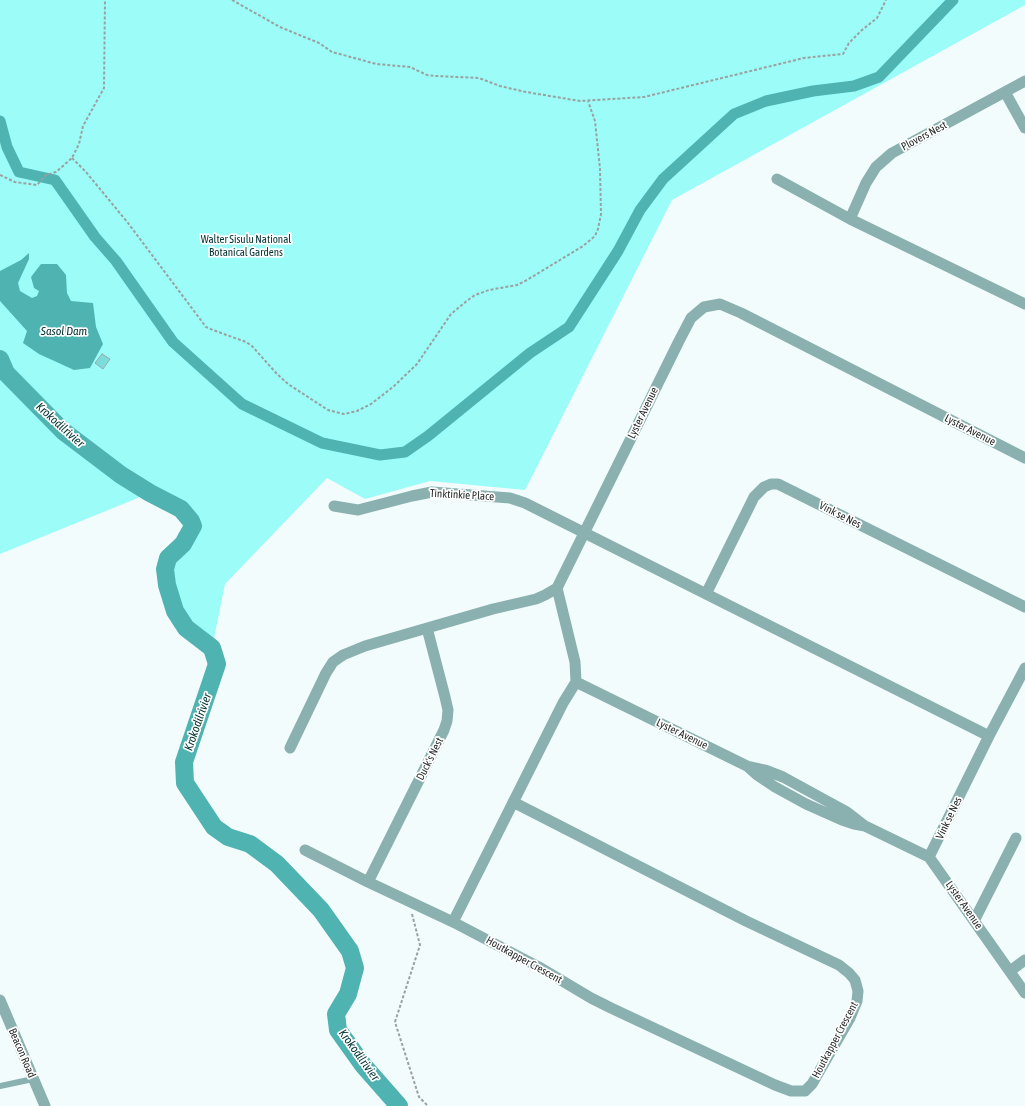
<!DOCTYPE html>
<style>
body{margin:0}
canvas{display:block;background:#f2fcfc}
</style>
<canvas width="1025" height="1106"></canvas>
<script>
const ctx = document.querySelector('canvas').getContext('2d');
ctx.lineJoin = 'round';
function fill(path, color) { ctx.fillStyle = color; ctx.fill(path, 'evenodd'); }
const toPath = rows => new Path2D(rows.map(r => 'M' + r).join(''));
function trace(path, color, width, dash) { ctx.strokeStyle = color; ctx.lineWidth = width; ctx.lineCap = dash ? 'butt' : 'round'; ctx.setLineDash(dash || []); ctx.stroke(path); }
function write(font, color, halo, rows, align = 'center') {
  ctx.font = font + ' "Asap Condensed",sans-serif'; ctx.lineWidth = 3.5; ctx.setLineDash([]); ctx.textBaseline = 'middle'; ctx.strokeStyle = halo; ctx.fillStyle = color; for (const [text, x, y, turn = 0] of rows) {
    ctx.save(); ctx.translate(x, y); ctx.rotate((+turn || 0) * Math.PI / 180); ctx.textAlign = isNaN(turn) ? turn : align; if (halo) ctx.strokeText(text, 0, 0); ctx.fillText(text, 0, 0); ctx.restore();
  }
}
fill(toPath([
 [0,0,1025,0,1025,5,672,200,525,490,430,481,365,499,327,478,225,584,212,648,188,634,175,611,165,569,173,553,193,526,184,512,150,493,0,554]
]), '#9bfcf8');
fill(toPath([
 [29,253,29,259,18,283,20,291,32,298,37,296,39,291,34,288,31,277,41,264,57,264,66,275,67,293,71,301,93,303,96,327,103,344,90,368,74,370,39,354,23,343,27,331,0,301,0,271,21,260]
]), '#4fb3b1');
trace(toPath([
 [0,121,7,147,19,172,55,180,95,237,116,261,173,342,242,404,322,443,380,455,405,452,428,436,530,353,569,327,618,251,640,210,663,179,734,114,766,101,813,91,854,86,879,77,953,0]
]), '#4fb3b1', 11);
trace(toPath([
 [0,359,6,373,63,431,121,475,150,493,181,509,191,521,193,526,183,544,168,558,165,569,167,585,175,611,186,628,212,648,217,664,184,762,185,783,214,827,228,837,250,844,277,864,321,910,350,951,355,968,348,994,336,1014,338,1030,363,1065,399,1106]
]), '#4fb3b1', 18);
const building = toPath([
 [102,354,110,359,103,369,95,363,102,354]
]);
fill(building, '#7bddda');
trace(building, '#9ea8a8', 1);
trace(toPath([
 [232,0,280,27,319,43,332,52,358,59,376,64,410,67,427,75,436,76,479,78,500,86,526,92,580,101,644,97,804,58,843,54,849,43,862,30,877,18,886,0],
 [72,158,86,172,128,223,206,327,213,330,246,342,252,346,277,374,288,384,328,410,344,414,357,411,371,404,393,387,417,364,451,314,468,300,475,295,489,290,517,285,527,280,583,246,595,236,598,229,601,214,600,169,595,121,588,101],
 [0,175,15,182,37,185,46,175,56,172,72,158,79,144,83,126,104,88,105,0],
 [412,914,420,945,395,1022,419,1097,428,1106]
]), '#9aa1a1', 2, [3, 2]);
trace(toPath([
 [0,1086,33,1079]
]), '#8ab1af', 6);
trace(toPath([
 [1005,92,1025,128],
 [777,179,850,219,1025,304],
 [850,219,866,183,876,167,892,153,1025,81],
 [1025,458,741,313,720,304,704,307,691,318,679,341,557,588,575,662,576,682,747,766,765,770,783,777,847,812,865,826,929,857,1025,993],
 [334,506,358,510,412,496,432,492,510,498,525,503,989,736],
 [706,594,754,497,764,487,771,484,778,484,1025,607],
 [290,748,326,673,333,662,343,655,365,646,493,609,536,599,545,595,557,588],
 [747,766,757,775,775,787,806,804,842,820,854,824,865,826],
 [305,850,368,882,453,922,539,967,591,998,611,1008,775,1085,791,1091,805,1091,812,1084,850,1018,857,1001,858,991,855,980,849,973,839,965,746,921,513,802],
 [929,857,989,736,1025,668],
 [368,882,444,730,447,721,448,710,445,697,427,628],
 [974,921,1016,838],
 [453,922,563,703,576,682],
 [1010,971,1025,960],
 [0,1000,45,1106]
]), '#8ab1af', 11);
write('11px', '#282c2b', '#fff', [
 ["Plovers Nest",924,136,-28],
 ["Lyster Avenue",643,413,-64],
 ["Lyster Avenue",970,430,27],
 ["Tinktinkie Place",462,495,3],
 ["Vink se Nes",840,515,27],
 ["Lyster Avenue",682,734,26],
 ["Duck's Nest",430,759,-63],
 ["Vink se Nes",949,818,-64],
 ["Lyster Avenue",964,905,55],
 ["Houtkapper Crescent",524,960,29],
 ["Houtkapper Crescent",835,1040,-62],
 ["Beacon Road",22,1053,67]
]);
write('11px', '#003130', '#fff', [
 ["Walter Sisulu National",246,240],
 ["Botanical Gardens",246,253]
]);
write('italic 12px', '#003231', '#fff', [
 ["Sasol Dam",64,331],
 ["Krokodilrivier",60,425,42],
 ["Krokodilrivier",198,722,-71],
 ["Krokodilrivier",359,1055,54]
]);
</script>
